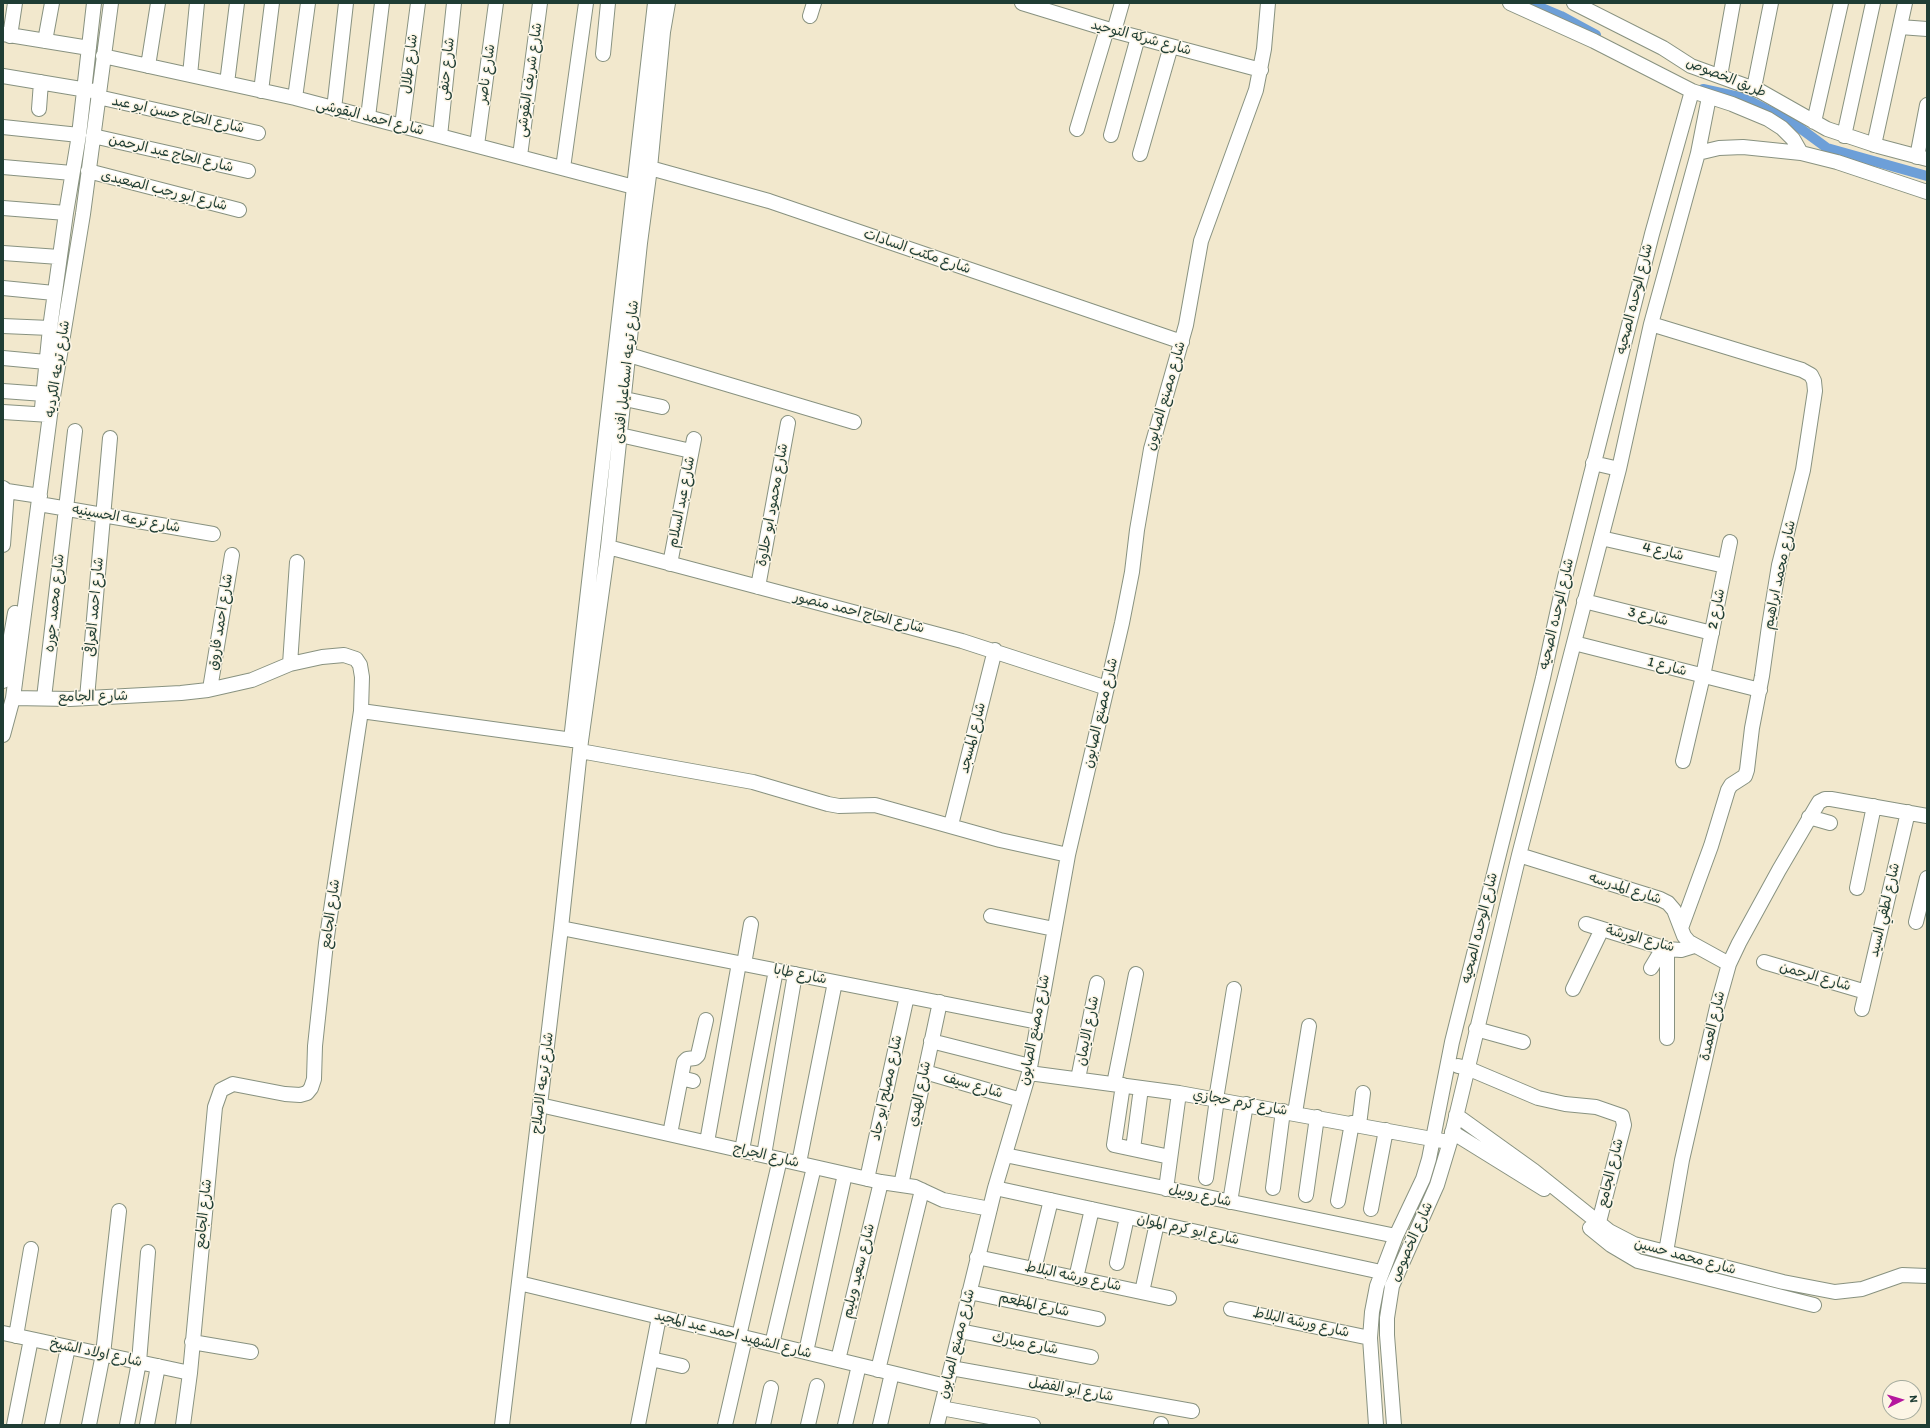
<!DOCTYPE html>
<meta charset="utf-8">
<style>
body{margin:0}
#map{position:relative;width:1930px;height:1428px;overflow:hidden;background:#f2e8cd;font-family:Itim,sans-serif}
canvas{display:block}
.frame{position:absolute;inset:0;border:4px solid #1f3d34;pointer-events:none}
.north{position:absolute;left:1882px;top:1380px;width:40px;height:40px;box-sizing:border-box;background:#fcf5e5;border:1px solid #a4ab9e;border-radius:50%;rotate:85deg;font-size:11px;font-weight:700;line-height:16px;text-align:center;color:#1f3d34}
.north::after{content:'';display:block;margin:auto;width:14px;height:18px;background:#b5179e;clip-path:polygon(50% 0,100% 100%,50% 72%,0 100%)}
</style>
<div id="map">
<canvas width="1930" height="1428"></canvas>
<div class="frame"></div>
<div class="north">N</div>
</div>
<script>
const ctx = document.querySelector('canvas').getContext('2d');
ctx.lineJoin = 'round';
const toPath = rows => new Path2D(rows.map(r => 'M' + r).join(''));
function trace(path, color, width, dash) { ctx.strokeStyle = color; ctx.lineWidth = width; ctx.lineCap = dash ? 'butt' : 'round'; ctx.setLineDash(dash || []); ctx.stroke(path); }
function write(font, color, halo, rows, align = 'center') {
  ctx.font = font + ' Itim,"Playpen Sans Arabic",sans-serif'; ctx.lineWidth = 3; ctx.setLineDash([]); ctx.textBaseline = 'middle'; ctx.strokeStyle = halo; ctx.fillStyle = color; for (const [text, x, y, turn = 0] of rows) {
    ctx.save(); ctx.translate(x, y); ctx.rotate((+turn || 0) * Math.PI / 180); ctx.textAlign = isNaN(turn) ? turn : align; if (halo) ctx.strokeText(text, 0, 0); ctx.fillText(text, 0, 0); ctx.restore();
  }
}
trace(toPath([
 [1530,3,1561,16,1596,35],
 [1703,89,1744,98,1793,123,1827,148,1927,176]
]), '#6d9fd8', 10);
const minor = toPath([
 [1022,3,1107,29,1261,70],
 [1510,3,1594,41,1692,91,1732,104,1768,119,1782,128,1793,139,1801,153],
 [1574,3,1663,48,1691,66,1760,91,1827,129,1878,146,1927,159],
 [810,16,814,3],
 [1900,27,1927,29],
 [1114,31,1122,3],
 [3,34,89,48],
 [10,36,15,3],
 [45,41,52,3],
 [603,54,608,3],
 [103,56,295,98,634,187],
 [148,66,158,3],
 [190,75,197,3],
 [3,76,93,91],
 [1720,76,1733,3],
 [227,83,237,3],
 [1754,88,1771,3],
 [261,91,272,3],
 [98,97,258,133],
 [295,98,308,3],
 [39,109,41,82],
 [334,109,346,3],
 [368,117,382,3],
 [1814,122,1841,3],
 [402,126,418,3],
 [3,127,79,135],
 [1077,129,1107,29],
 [1111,135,1138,37],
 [93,136,248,171],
 [440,136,454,3],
 [1844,136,1873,3],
 [477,145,496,3],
 [1874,145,1905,3],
 [1698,153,1719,148,1743,147,1801,153,1837,162,1927,192],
 [1140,154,1171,46],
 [520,156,540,3],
 [1917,157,1927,105],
 [3,167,72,173],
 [563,168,586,3],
 [650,168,769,201,1182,342],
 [88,171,239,210],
 [3,208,66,213],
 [3,253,59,257],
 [3,288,54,293],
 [1651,324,1802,370,1811,375,1814,381,1815,391,1803,470,1779,565,1769,626,1762,676,1752,728,1747,770,1745,776,1731,785,1728,790,1711,846,1681,928],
 [3,326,50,328],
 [629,355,854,422],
 [3,358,46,362],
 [3,391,44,394],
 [625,399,662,407],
 [42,408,50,328,66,213,79,135,94,3],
 [3,412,50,415],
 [620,435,691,451],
 [1593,463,1619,469],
 [3,488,7,491,40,496],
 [39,504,213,534],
 [1601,538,1725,566],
 [3,545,7,491],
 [608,547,962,641,1107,688],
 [670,564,694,439],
 [758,587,788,423],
 [1584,601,1712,633],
 [1574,643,1760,690],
 [290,664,297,562],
 [3,681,15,613],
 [210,689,232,555],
 [13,698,70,699,181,693,208,690,252,680,290,664,322,657,344,655,356,659,360,665,362,677,361,711,326,943,315,1046,314,1079,311,1088,307,1093,300,1095,285,1094,233,1084,221,1090,215,1107,190,1373,183,1425],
 [44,698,75,431],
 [87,698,110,438],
 [361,711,580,741],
 [3,735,13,698,50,415,83,214,111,3],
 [571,740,655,3],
 [580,751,753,782,828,804,839,806,875,805,1000,840,1068,855],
 [1683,761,1703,676,1730,542],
 [1809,817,1830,823],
 [951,825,995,650],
 [1519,855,1660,899,1668,903,1674,910,1684,936,1689,942,1729,964],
 [1857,888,1874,806],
 [991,916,1054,929],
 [1916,922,1927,878],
 [1586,924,1667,949,1681,950,1694,946],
 [561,928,1038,1022],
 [1667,949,1667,1038],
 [1764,962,1866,992],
 [744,964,751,924],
 [1651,968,1663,948],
 [1573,989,1602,929],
 [1862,1009,1908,812],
 [1476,1029,1523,1042],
 [931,1041,1030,1066],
 [1458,1066,1467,1068,1538,1098,1565,1104,1596,1107,1622,1116,1624,1125,1599,1222],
 [925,1072,1021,1100],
 [1029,1073,1179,1093,1443,1141],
 [681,1078,693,1081],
 [1078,1079,1097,983],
 [1114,1084,1136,974],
 [1123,1085,1114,1145,1170,1157],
 [1216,1099,1234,989],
 [540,1105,881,1182,915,1187,943,1200,990,1209],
 [1295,1113,1309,1026],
 [1456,1115,1534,1171,1609,1231,1634,1244,1783,1282,1835,1292,1862,1289,1902,1275,1927,1276],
 [1359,1125,1363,1093],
 [1452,1132,1544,1189],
 [670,1134,684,1062,687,1059,695,1058,698,1055,706,1020],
 [707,1142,739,963],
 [1133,1149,1141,1088],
 [742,1150,776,970],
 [764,1155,795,974],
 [1005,1155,1396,1236],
 [799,1163,835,982],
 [1206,1178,1217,1099],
 [867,1179,907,996],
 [901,1185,940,1002],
 [995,1188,1381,1272],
 [1273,1188,1283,1111],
 [1166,1189,1179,1093],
 [1306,1195,1317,1117],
 [1338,1201,1352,1123],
 [1230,1202,1246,1104],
 [1371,1209,1386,1130],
 [1590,1228,1611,1245,1638,1261,1814,1305],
 [1666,1252,1682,1160,1717,1007,1729,964,1739,943,1779,870,1816,807,1819,802,1825,799,1831,799,1927,816],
 [977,1257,1169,1298],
 [1117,1263,1127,1217],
 [1034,1269,1051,1200],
 [1076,1278,1092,1209],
 [519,1283,946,1386],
 [969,1292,1098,1319],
 [1142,1292,1157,1223],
 [1231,1309,1370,1338],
 [960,1331,1091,1357],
 [3,1333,190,1373],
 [16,1336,31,1249],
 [739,1336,780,1159],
 [192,1342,251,1352],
 [772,1344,814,1167],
 [806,1352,845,1174],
 [651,1359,682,1366],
 [838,1360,881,1182],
 [951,1368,1192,1411],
 [878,1370,922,1190],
 [941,1408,1033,1425],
 [14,1425,31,1339],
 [52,1425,68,1347],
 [89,1425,103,1354,119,1211],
 [127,1425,139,1362,148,1252],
 [147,1425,158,1366],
 [502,1425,561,928,581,741,608,547,640,243,650,168,663,32,668,3],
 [638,1425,659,1317],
 [725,1425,745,1338],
 [763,1425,771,1388],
 [808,1425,817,1386],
 [845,1425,859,1365],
 [880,1425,892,1373],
 [937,1425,995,1188,1029,1073,1068,855,1122,623,1132,572,1137,530,1151,449,1186,325,1201,241,1256,90,1264,49,1268,3],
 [1161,1425,1161,1424],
 [1376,1425,1370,1338,1372,1312,1377,1286,1396,1236,1423,1179,1429,1159,1452,1042,1543,678,1565,577,1652,234,1692,91],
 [1394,1425,1387,1335,1387,1318,1392,1286,1437,1185,1450,1142,1519,855,1619,469,1651,324,1698,153,1709,97]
]);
trace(minor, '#889280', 16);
trace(minor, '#fff', 14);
write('14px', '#1f3d34', '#fcf5e5', [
 ["شارع شركه التوحيد",1141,38,15],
 ["شارع طلال",410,64,-83],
 ["شارع حنفى",447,69,-84],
 ["شارع ناصر",487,74,-82],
 ["طريق الخصوص",1726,78,22],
 ["شارع شريف البقوشى",530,80,-82],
 ["شارع الحاج حسن ابو عبد",178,115,12],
 ["شارع احمد البقوشى",370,118,14],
 ["شارع الحاج عبد الرحمن",171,154,13],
 ["شارع ابو رجب الصعيدى",164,191,14],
 ["شارع مكتب السادات",917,252,19],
 ["شارع الوحده الصحيه",1635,299,-76],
 ["شارع ترعه الكرديه",58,369,-81],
 ["شارع ترعه اسماعيل افندى",627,372,-84],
 ["شارع مصنع الصابون",1166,396,-74],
 ["شارع عبد السلام",682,502,-79],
 ["شارع محمود ابو حلاوة",773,505,-80],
 ["شارع ترعه الحسينيه",126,519,10],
 ["شارع 4",1663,552,13],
 ["شارع محمد ابراهيم",1780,575,-78],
 ["شارع محمد جوره",55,603,-84],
 ["شارع احمد العراقى",95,607,-85],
 ["شارع 2",1717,609,-79],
 ["شارع الحاج احمد منصور",859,613,14],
 ["شارع الوحده الصحيه",1557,614,-77],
 ["شارع 3",1648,617,14],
 ["شارع احمد فاروق",221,622,-81],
 ["شارع 1",1667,667,15],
 ["شارع الجامع",93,697,-1],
 ["شارع مصنع الصابون",1101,713,-77],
 ["شارع المسجد",973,738,-76],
 ["شارع المدرسه",1625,889,18],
 ["شارع لطفي السيد",1885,910,-77],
 ["شارع الجامع",331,914,-82],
 ["شارع الوحده الصحيه",1480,928,-76],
 ["شارع الورشة",1640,939,15],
 ["شارع طابا",800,975,11],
 ["شارع الرحمن",1815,977,16],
 ["شارع العمدة",1713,1026,-77],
 ["شارع مصنع الصابون",1035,1030,-79],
 ["شارع الايمان",1088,1031,-79],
 ["شارع ترعه الاصلاح",543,1083,-83],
 ["شارع سيف",973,1086,16],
 ["شارع مصلح ابو جاد",887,1088,-78],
 ["شارع الهدي",920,1094,-78],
 ["شارع كرم حجازي",1240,1103,10],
 ["شارع الجراج",766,1156,13],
 ["شارع الجامع",1611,1173,-76],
 ["شارع روبيل",1200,1196,12],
 ["شارع الجامع",204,1214,-84],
 ["شارع ابو كرم الموان",1188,1230,12],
 ["شارع الخصوص",1412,1242,-66],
 ["شارع محمد حسين",1685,1257,15],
 ["شارع سعيد ويليم",859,1271,-76],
 ["شارع ورشه البلاط",1073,1277,12],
 ["شارع المطعم",1034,1305,12],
 ["شارع ورشة البلاط",1301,1323,12],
 ["شارع الشهيد احمد عبد المجيد",733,1335,14],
 ["شارع مصنع الصابون",957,1344,-76],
 ["شارع مبارك",1025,1344,11],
 ["شارع اولاد الشيخ",96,1353,12],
 ["شارع ابو الفضل",1071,1390,10]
]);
</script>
